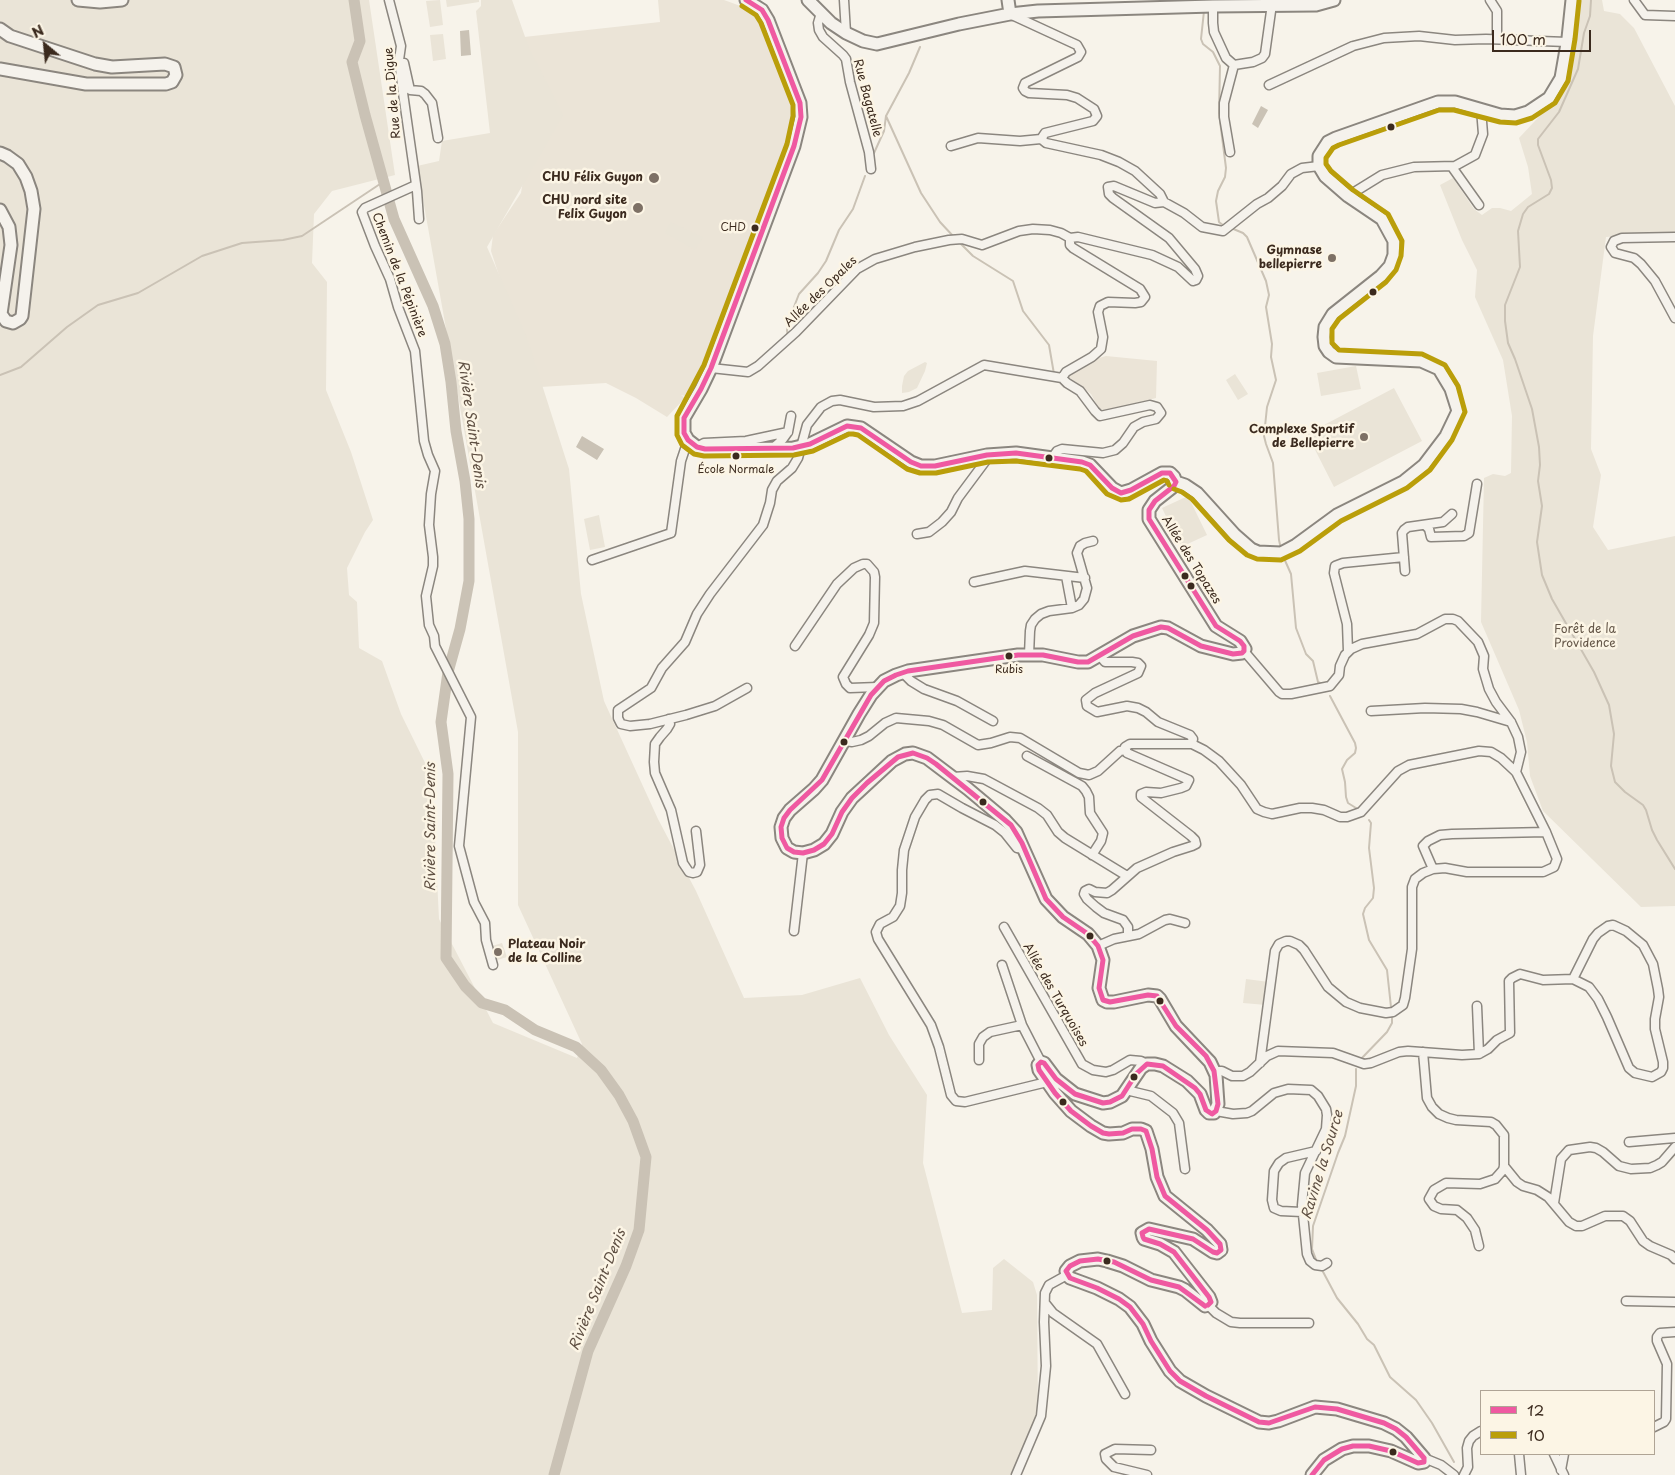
<!DOCTYPE html>
<meta charset="utf-8">
<style>
body{margin:0}
#map{position:relative;width:1675px;height:1475px;overflow:hidden;background:#f7f3ea;font-family:"Playpen Sans",sans-serif}
canvas{display:block}
.legend{position:absolute;left:1480px;top:1390px;width:175px;height:65px;box-sizing:border-box;background:#fcf5e5;border:1px solid #afa495;margin:0;padding:6px 9px;list-style:none;font-size:15px;color:#3b2a1e}
.legend li{display:flex;align-items:center;gap:10px;height:25px}
.legend b{width:25px;border:1px solid #afa495}
.north{position:absolute;left:20px;top:20px;width:50px;height:50px;-webkit-text-stroke:4px #fcf5e5;paint-order:stroke;rotate:332deg;font-size:14px;font-weight:700;line-height:20px;text-align:center;color:#3b2a1e}
.north::after{content:'';display:block;margin:auto;width:18px;height:22px;background:#3b2a1e;clip-path:polygon(50% 0,100% 100%,50% 72%,0 100%)}
.scale{position:absolute;left:1492px;top:30px;width:99px;height:22px;box-sizing:border-box;border:2px solid #3b2a1e;border-top:0;padding-left:6px;font-size:15px;line-height:18px;white-space:nowrap;color:#3b2a1e;-webkit-text-stroke:4px #fcf5e5;paint-order:stroke}
</style>
<div id="map">
<canvas width="1675" height="1475"></canvas>
<ul class="legend">
<li><b style="height:6px;background:#ef59a1"></b>12</li>
<li><b style="height:6px;background:#ba9e0a"></b>10</li>
</ul>
<div class="north">N</div>
<div class="scale">100 m</div>
</div>
<script>
const ctx = document.querySelector('canvas').getContext('2d');
ctx.lineJoin = 'round';
function fill(path, color) { ctx.fillStyle = color; ctx.fill(path, 'evenodd'); }
const toPath = rows => new Path2D(rows.map(r => 'M' + r).join(''));
function trace(path, color, width, dash) { ctx.strokeStyle = color; ctx.lineWidth = width; ctx.lineCap = dash ? 'butt' : 'round'; ctx.setLineDash(dash || []); ctx.stroke(path); }
function write(font, color, halo, rows, align = 'center') {
  ctx.font = font + ' "Playpen Sans",sans-serif'; ctx.lineWidth = 5; ctx.setLineDash([]); ctx.textBaseline = 'middle'; ctx.strokeStyle = halo; ctx.fillStyle = color; for (const [text, x, y, turn = 0] of rows) {
    ctx.save(); ctx.translate(x, y); ctx.rotate((+turn || 0) * Math.PI / 180); ctx.textAlign = isNaN(turn) ? turn : align; if (halo) ctx.strokeText(text, 0, 0); ctx.fillText(text, 0, 0); ctx.restore();
  }
}
fill(toPath([
 [658,0,724,0,746,8,754,15,761,25,791,98,794,110,787,144,769,197,750,249,735,282,703,371,689,397,681,395,685,398,667,417,636,398,606,383,540,387,508,303,491,251,493,235,521,193,536,98,524,37,660,22],
 [1106,356,1157,361,1156,398,1107,411,1099,409,1091,394,1069,377,1070,373,1099,358]
]), '#ebe4d7');
fill(toPath([
 [0,0,369,0,395,175,332,191,314,214,312,263,327,282,326,390,351,452,373,520,365,532,347,568,349,595,357,602,359,648,382,661,401,714,432,777,439,919,493,1023,577,1058,582,1044,518,905,518,732,417,166,439,161,442,141,490,133,476,11,481,6,481,0,512,0,529,48,563,115,487,247,527,338,569,469,581,594,604,701,658,819,696,891,744,998,802,995,860,978,889,1035,927,1095,923,1163,962,1313,992,1310,993,1268,1004,1259,1033,1282,1037,1295,1038,1414,1012,1475,0,1475],
 [440,0,443,25,430,27,426,1],
 [446,0,479,0,479,2,447,7],
 [1581,0,1602,0,1604,11,1620,14,1634,28,1675,106,1675,233,1664,233,1606,237,1593,336,1591,449,1601,475,1593,527,1608,550,1675,536,1675,906,1641,907,1543,811,1530,776,1527,742,1519,710,1481,622,1484,478,1493,474,1505,476,1511,473,1512,416,1503,360,1475,297,1477,270,1462,240,1440,185,1453,178,1474,209,1482,215,1492,208,1500,208,1511,211,1532,194,1528,167,1519,138,1564,90,1576,44],
 [443,34,446,59,433,61,430,35],
 [671,222,703,237,695,250,665,233],
 [925,362,927,363,925,371,917,388,909,392,902,393,902,386,904,376,908,371],
 [1356,366,1361,389,1321,396,1317,373],
 [1235,374,1248,394,1238,400,1226,380],
 [1394,388,1422,441,1334,487,1307,434],
 [1188,496,1207,535,1181,547,1162,508],
 [599,515,605,547,590,550,584,519],
 [502,943,507,957,494,961,489,947],
 [1246,979,1269,982,1266,1005,1243,1003]
]), '#eae4d7');
fill(toPath([
 [469,30,471,55,461,56,460,31],
 [1261,106,1268,110,1258,128,1252,124],
 [582,436,604,449,597,460,576,447]
]), '#cac2b5');
trace(toPath([
 [1591,0,1590,16,1584,33,1578,69,1559,112,1538,139,1538,145,1551,180,1552,188,1549,194,1528,207,1523,214,1518,231,1520,267,1505,305,1505,321,1508,343,1515,359,1532,409,1539,447,1540,465,1538,481,1542,506,1537,542,1542,575,1552,599,1594,672,1609,705,1614,734,1611,766,1615,782,1625,792,1643,805,1646,810,1652,830,1657,840,1675,869],
 [1204,11,1201,39,1203,44,1213,52,1220,66,1219,113,1226,168,1225,177,1218,191,1216,201,1219,222,1224,226],
 [886,116,921,193,940,222,953,236],
 [874,153,884,131,886,116,909,73,920,47],
 [1231,228,1243,233,1247,237,1266,281,1269,295,1266,307,1272,344,1271,357,1276,380,1267,407,1264,436,1266,444,1273,463,1279,540,1281,549],
 [960,243,973,256,1013,281,1023,311,1049,345,1054,374],
 [788,337,787,330,792,312,799,294,818,273,826,261,839,230,853,209,865,176],
 [0,375,21,367,67,327,98,305,138,293,202,256,242,243,283,240,302,236,383,182],
 [1283,556,1291,574,1296,628,1306,654,1313,661,1318,682,1322,684],
 [1330,696,1355,743,1356,748,1355,753,1347,760,1342,769,1345,782,1346,797,1348,803,1356,808],
 [1369,820,1371,823,1369,848,1374,888,1373,898,1365,908,1363,914,1369,940,1387,970,1391,1007],
 [1360,1060,1387,1032,1392,1023,1392,1016],
 [1317,1262,1312,1249,1313,1226,1338,1153,1345,1136,1356,1086,1356,1069],
 [1321,1268,1337,1298,1358,1324,1367,1339,1374,1345,1390,1377,1416,1400,1432,1423,1454,1462]
]), '#cac2b5', 2);
trace(toPath([
 [354,0,360,41,352,62,365,115,394,219,433,306,445,344,451,382,456,431,465,481,469,519,469,581,460,629,448,672,441,722,448,774,446,958,465,986,482,1003,505,1010,535,1030,576,1047,601,1070,619,1095,633,1121,646,1157,639,1230,626,1266,588,1351,554,1475]
]), '#cac2b5', 11);
const street = toPath([
 [389,0,401,46,399,60,403,93,417,191,419,219],
 [844,0,846,33],
 [1490,0,1497,11,1497,39],
 [1634,0,1645,15,1675,16],
 [1213,6,1213,23,1214,32,1226,58,1234,65],
 [821,13,818,23,819,30,823,37,843,55,846,59,850,82,869,152,871,169],
 [1012,15,1077,45,1081,52,1078,57,1025,83,1023,88,1025,91,1029,93,1067,95,1077,98,1094,109,1097,116,1093,121,1045,133,1041,139,1046,143,1101,155,1119,162,1135,171,1160,194,1164,202,1155,203,1114,186,1108,187,1109,194,1113,198,1169,238,1195,269,1198,276,1196,280,1193,281,1178,267,1152,255,1078,237,1070,238],
 [404,63,410,90,421,91,425,94,432,103,438,138],
 [1234,65,1253,62,1262,58,1265,54,1272,4],
 [1269,85,1353,46,1384,38,1419,36,1455,40,1486,39,1567,42],
 [951,146,978,138,1020,141,1041,139],
 [1230,152,1224,117,1224,103,1234,65],
 [1452,167,1479,205],
 [416,185,365,208,362,212,375,246,390,279,398,307,415,351,424,441,428,455,435,471,431,494,429,525,433,557,433,566,426,596,429,625,434,636,435,646,471,717,459,846,474,902,485,923,486,940,493,965],
 [1348,196,1382,175,1414,167,1455,166,1475,155,1483,134,1481,109],
 [1164,202,1184,213,1202,227,1223,231,1257,204,1268,198,1282,186,1291,174,1302,168,1319,166],
 [1675,237,1622,238,1614,241,1611,247,1615,253,1634,258,1641,264,1655,281,1675,318],
 [711,368,748,372,758,366,796,332,857,269,875,259,915,247,949,240,962,239,982,245,1019,231,1033,229,1050,230,1061,233,1070,238],
 [697,447,704,443,746,441,788,432],
 [773,448,783,439,788,432,791,416],
 [1052,458,1057,451,1062,449,1103,453,1115,450,1123,443,1134,427,1143,422,1156,419,1161,413,1157,407,1150,405,1100,416,1095,411,1080,391,1067,383,1062,378,1066,372,1092,357,1101,349,1103,337,1098,312,1100,306,1108,302,1135,303,1141,302,1145,297,1140,289,1073,248,1070,245,1070,238],
 [1425,525,1429,529,1431,537,1464,536,1469,533,1477,484],
 [917,534,929,532,942,522,951,512,958,498,990,455],
 [592,560,671,533,681,461,688,440],
 [1405,571,1402,533,1404,530,1408,527,1443,522,1452,514],
 [1066,576,1072,608],
 [974,582,1025,571,1085,578],
 [795,646,837,584,854,568,863,564,867,564,874,572,875,577,874,623,869,635,843,677,846,684,850,688,878,687],
 [1244,651,1279,692,1282,694,1291,694,1330,686,1339,675,1340,666,1345,655,1351,649,1362,644,1417,634,1445,619,1453,619,1458,621,1478,642,1484,656,1483,669,1489,689,1496,702,1511,722,1518,737,1521,752,1516,772],
 [1348,651,1347,624,1334,573,1335,566,1343,563,1404,557],
 [1029,655,1030,631,1031,625,1035,619,1041,614,1049,611,1072,608,1079,605,1084,599,1087,588,1077,553,1080,546,1085,543,1093,541],
 [1100,656,1105,662,1132,662,1138,663,1141,666,1138,673,1095,693,1086,700,1087,706,1097,712,1127,706,1138,708,1146,712,1158,722,1190,735,1193,739,1192,744],
 [908,671,906,676,911,681,924,689,957,701,993,721],
 [747,688,715,706,686,715,650,724,630,726,621,724,618,718,618,710,651,688,662,668,685,642,697,614,710,594,763,525,770,503,772,490,777,481,792,468,798,458,807,425,821,407,832,401,840,400,874,407,903,406,918,401,984,365,1062,378],
 [1371,711,1425,708,1461,709,1477,712,1511,722],
 [669,719,670,724,667,729,660,737,655,744,654,762,655,773,671,810,683,863,689,872,693,873,697,872,700,865,696,831],
 [844,741,852,742,861,740,869,736,885,723,896,718,929,721,943,725,978,745,991,743,1010,737,1020,738,1079,773,1089,775,1098,771,1120,751,1125,750],
 [1192,744,1204,750,1219,761,1241,785,1257,809,1264,812,1272,814,1300,808,1312,808,1324,810,1340,817,1347,817,1361,812,1398,771,1409,765,1479,751,1491,752,1501,758,1516,772,1546,832,1557,859,1554,867,1543,872,1467,872,1445,868,1433,869,1423,873,1415,879,1412,887,1412,949,1405,998,1403,1005,1393,1012,1386,1013,1360,1008,1346,1002,1328,987,1304,950,1299,945,1290,941,1286,941,1279,944,1275,951,1260,1063],
 [1027,756,1082,786,1086,791,1089,797,1090,813,1103,833,1101,841,1092,855],
 [953,777,967,776,984,779,1038,808,1047,815,1058,832,1065,838,1127,876],
 [1024,849,1017,848,1005,833,995,825,962,808,938,794,930,795,925,800,915,817,904,850,902,870,902,893,900,906,893,917,880,924,876,932,878,939,931,1025,939,1047,951,1095,956,1101,965,1102,1047,1082],
 [1433,869,1423,846,1428,841,1440,835,1452,834,1546,832],
 [1004,927,1082,1064,1093,1070,1106,1072,1113,1070,1130,1060,1141,1061,1147,1064],
 [794,931,803,853],
 [1128,936,1128,927,1123,920,1104,913,1096,907,1087,899,1084,894,1085,891,1089,889,1095,892,1107,893,1112,890,1137,868,1173,852,1192,846,1196,844,1195,840,1191,836,1141,797,1141,794,1146,792,1161,793,1181,788,1186,786,1189,780,1127,753,1125,747,1130,744,1192,744],
 [1098,946,1114,939,1139,934,1165,920,1170,919,1185,923],
 [1002,965,1022,1025,1041,1062],
 [1477,1006,1479,1054],
 [1423,1052,1427,1098,1432,1107,1439,1114,1448,1118,1456,1120,1491,1122,1496,1125,1504,1135,1504,1166,1503,1170,1495,1179,1480,1184,1446,1183,1434,1190,1429,1199,1434,1206,1441,1209,1457,1210,1467,1218,1475,1230,1479,1246],
 [979,1060,979,1044,983,1037,990,1032,1022,1025],
 [1214,1071,1222,1071,1232,1076,1243,1076,1250,1072,1267,1056,1278,1051,1333,1053,1364,1064,1371,1063,1399,1052,1408,1051,1462,1055,1479,1054,1488,1049,1497,1040,1510,1033,1509,981,1512,978,1520,974,1543,980,1573,979,1589,987,1598,999,1607,1017,1629,1068,1635,1073,1652,1077,1661,1072,1663,1068,1663,1062,1655,1029,1655,1019,1659,997,1658,989,1653,964,1643,945,1626,931,1613,925,1608,926,1598,933,1593,939,1573,979],
 [1126,1090,1151,1096,1173,1113,1179,1123,1185,1169],
 [1216,1111,1233,1114,1247,1113,1252,1111,1274,1093,1288,1089,1311,1090,1318,1096,1326,1109,1327,1115,1326,1129,1305,1173,1302,1205,1307,1254,1310,1261,1315,1265,1322,1266,1327,1263],
 [1629,1142,1675,1138],
 [1504,1166,1517,1182,1523,1186,1537,1190,1548,1197,1569,1222,1576,1226,1582,1226,1605,1216,1623,1216,1630,1221,1643,1241,1650,1246,1671,1255,1675,1259],
 [1554,1203,1561,1159,1569,1150,1590,1147,1596,1148,1603,1152,1619,1166,1631,1169,1650,1168,1657,1165,1662,1162,1675,1147],
 [1302,1212,1281,1211,1274,1208,1272,1200,1274,1171,1279,1163,1286,1158,1316,1151],
 [1626,1301,1675,1302],
 [1045,1303,1053,1313,1097,1344,1125,1394],
 [1208,1305,1216,1313,1231,1322,1240,1323,1309,1323],
 [1654,1427,1664,1422,1666,1419,1667,1364,1657,1341,1657,1337,1660,1333,1675,1332],
 [1519,1454,1521,1475],
 [1554,1454,1564,1475],
 [1424,1458,1441,1465,1454,1475],
 [1561,1470,1564,1454],
 [1016,1475,1041,1416,1046,1366,1044,1322,1045,1293,1049,1285,1067,1275],
 [1147,1475,1114,1467,1106,1459,1105,1454,1115,1449,1151,1450],
 [1464,1475,1468,1467,1467,1448,1469,1441,1473,1436,1481,1431]
]);
const secondary = toPath([
 [78,0,100,2,122,0],
 [746,0,762,10,768,20,800,103,801,117,794,146,711,368,701,389,684,418,684,433,688,440,697,447,705,449,793,448,810,444,847,426,861,428,911,462,921,466,935,466,987,455,1016,453,1082,462,1090,465,1112,488,1121,493,1131,490,1162,473,1170,473,1174,477,1176,482,1174,486,1155,501,1149,510,1149,519,1216,626,1240,641,1245,649,1242,653,1233,654,1201,646,1168,628,1161,627,1133,636,1088,662,1078,662,1043,655,1018,655,908,671,896,675,884,681,871,695,859,714,822,780,814,789,790,810,784,818,781,827,782,838,787,848,794,852,803,853,814,850,824,844,832,834,842,812,852,798,892,761,905,754,913,753,927,758,968,789,1005,820,1016,832,1046,899,1063,917,1088,934,1098,946,1103,960,1099,988,1103,1000,1107,1002,1114,1002,1148,995,1157,996,1160,999,1176,1026,1210,1062,1216,1075,1218,1104,1214,1113,1209,1113,1206,1110,1200,1094,1187,1081,1163,1066,1155,1064,1147,1064,1141,1068,1122,1096,1110,1102,1103,1103,1075,1094,1056,1079,1044,1063,1041,1062,1038,1065,1039,1070,1055,1093,1071,1111,1091,1126,1103,1133,1109,1134,1123,1133,1132,1129,1141,1129,1146,1131,1152,1149,1157,1177,1165,1196,1207,1230,1220,1244,1221,1250,1217,1253,1213,1252,1193,1239,1149,1229,1142,1233,1143,1237,1144,1239,1160,1244,1174,1252,1209,1297,1211,1302,1208,1305,1205,1306,1185,1290,1179,1287,1151,1280,1123,1266,1107,1261,1098,1259,1080,1261,1070,1266,1066,1271,1067,1275,1070,1278,1097,1288,1119,1299,1130,1307,1143,1324,1151,1341,1170,1371,1180,1381,1206,1396,1259,1422,1269,1423,1278,1421,1315,1407,1337,1409,1384,1423,1396,1429,1406,1437,1424,1458,1424,1462,1418,1463,1391,1451,1369,1446,1353,1446,1342,1449,1324,1460,1312,1475],
 [808,0,831,23,846,33,863,41,877,44,959,24,1010,14,1038,11,1213,6,1316,5,1334,0],
 [1008,0,1010,14],
 [0,29,10,36,95,64,112,67,165,64,174,67,176,75,172,82,166,84,86,84,0,69],
 [0,153,7,156,18,164,26,177,31,191,34,209,22,316,20,319,13,323,6,321,1,314,11,245,9,227,0,210],
 [1176,482,1185,485,1197,493,1235,535,1251,549,1258,552,1281,553,1296,545,1337,515,1403,482,1424,465,1446,436,1458,411,1451,389,1439,369,1421,361,1336,357,1329,352,1325,346,1324,337,1325,327,1333,314,1381,276,1390,266,1394,255,1394,241,1382,219,1348,196,1325,176,1319,166,1319,156,1328,142,1336,138,1438,102,1455,102,1500,115,1515,116,1528,112,1549,98,1561,78,1568,38,1572,0]
]);
trace(street, '#8b867f', 11);
trace(secondary, '#8b867f', 15);
trace(street, '#f5f2ec', 8);
trace(secondary, '#f5f2ec', 11);
trace(toPath([
 [746,0,762,10,768,20,800,103,801,117,794,146,711,368,701,389,684,418,684,433,688,440,697,447,705,449,793,448,810,444,847,426,861,428,911,462,921,466,935,466,987,455,1016,453,1082,462,1090,465,1112,488,1121,493,1131,490,1162,473,1170,473,1176,482,1174,486,1155,501,1149,510,1149,519,1216,626,1240,641,1244,646,1244,651,1242,653,1233,654,1201,646,1168,628,1161,627,1133,636,1088,662,1078,662,1043,655,1018,655,908,671,896,675,884,681,871,695,822,780,790,810,784,818,781,827,782,838,787,848,794,852,803,853,814,850,824,844,832,834,842,812,852,798,867,783,898,757,913,753,927,758,936,764,1011,825,1022,843,1046,899,1063,917,1088,934,1098,946,1103,960,1099,988,1103,1000,1110,1002,1148,995,1157,996,1176,1026,1206,1056,1214,1071,1218,1104,1216,1111,1212,1114,1206,1110,1200,1094,1195,1088,1163,1066,1147,1064,1136,1074,1122,1096,1110,1102,1103,1103,1075,1094,1056,1079,1044,1063,1041,1062,1038,1065,1039,1070,1055,1093,1071,1111,1091,1126,1103,1133,1109,1134,1123,1133,1132,1129,1141,1129,1146,1131,1152,1149,1157,1177,1165,1196,1207,1230,1220,1244,1221,1250,1217,1253,1213,1252,1193,1239,1149,1229,1142,1233,1143,1237,1144,1239,1160,1244,1174,1252,1209,1297,1211,1302,1208,1305],
 [1205,1306,1179,1287,1151,1280,1114,1262,1098,1259,1080,1261,1070,1266,1066,1271,1070,1278,1097,1288,1119,1299,1130,1307,1143,1324,1151,1341,1170,1371,1180,1381,1206,1396,1259,1422,1269,1423,1315,1407,1337,1409,1384,1423,1396,1429,1406,1437,1424,1458],
 [1312,1475,1324,1460,1342,1449,1353,1446,1369,1446,1391,1451,1418,1463,1424,1462,1424,1458]
]), '#ef59a1', 5);
trace(toPath([
 [742,6,756,15,761,23,793,105,793,116,787,144,704,365,677,416,677,435,682,445,694,454,704,456,794,455,813,451,849,434,853,434,858,435,907,469,920,473,936,473,988,462,1016,461,1080,469,1086,471,1107,494,1121,500,1129,499,1164,480,1167,481,1169,485],
 [1174,489,1182,492,1192,499,1229,540,1247,555,1257,559,1281,560,1300,551,1341,521,1407,488,1430,470,1452,440,1465,412,1458,386,1445,365,1422,354,1339,350,1332,343,1332,329,1339,319,1386,282,1396,270,1401,256,1402,241,1388,214,1353,190,1331,171,1326,164,1326,158,1333,148,1339,145,1439,110,1454,110,1500,122,1516,123,1532,118,1555,103,1568,81,1575,39,1579,1]
]), '#ba9e0a', 5);
for (const [x, y, r, color] of [
 [1391,127,4.5,"#3b2a1e"],
 [654,178,6,"#7d7065"],
 [638,208,6,"#7d7065"],
 [755,228,4.5,"#3b2a1e"],
 [1332,258,5,"#7d7065"],
 [1373,292,4.5,"#3b2a1e"],
 [1364,437,5,"#7d7065"],
 [736,456,4.5,"#3b2a1e"],
 [1049,458,4.5,"#3b2a1e"],
 [1185,576,4.5,"#3b2a1e"],
 [1191,586,4.5,"#3b2a1e"],
 [1009,656,4.5,"#3b2a1e"],
 [844,742,4.5,"#3b2a1e"],
 [983,802,4.5,"#3b2a1e"],
 [1090,936,4.5,"#3b2a1e"],
 [498,952,5,"#7d7065"],
 [1160,1001,4.5,"#3b2a1e"],
 [1134,1077,4.5,"#3b2a1e"],
 [1063,1102,4.5,"#3b2a1e"],
 [1107,1261,4.5,"#3b2a1e"],
 [1393,1452,4.5,"#3b2a1e"]
]) { const dot = new Path2D(); dot.arc(x, y, r, 0, 2 * Math.PI); ctx.fillStyle = color; ctx.fill(dot); trace(dot, '#fcf5e5', 2); }
write('11px', '#3b2a1e', '#fcf5e5', [
 ["CHD",746,228,"right"],
 ["École Normale",736,470],
 ["Rubis",1009,670]
]);
write('12px', '#3b2a1e', '#fcf5e5', [
 ["Rue de la Digue",393,93,-95],
 ["Rue Bagatelle",867,98,75],
 ["Chemin de la Pépinière",399,275,69],
 ["Allée des Opales",821,292,-44],
 ["Allée des Topazes",1191,560,58],
 ["Allée des Turquoises",1055,995,60]
]);
write('bold 12px', '#3b2a1e', '#fcf5e5', [
 ["CHU Félix Guyon",643,178],
 ["CHU nord site",627,201],
 ["Felix Guyon",627,215],
 ["Gymnase",1322,251],
 ["bellepierre",1322,265],
 ["Complexe Sportif",1354,430],
 ["de Bellepierre",1354,444],
 ["Plateau Noir",508,945,"left"],
 ["de la Colline",508,959,"left"]
], 'right');
write('12px', '#645648', '#fcf5e5', [
 ["Forêt de la",1585,630],
 ["Providence",1585,644]
]);
write('italic 14px', '#605144', '#fcf5e5', [
 ["Rivière Saint-Denis",471,424,82],
 ["Rivière Saint-Denis",431,827,-90],
 ["Ravine la Source",1323,1165,-73],
 ["Rivière Saint-Denis",598,1290,-68]
]);
</script>
